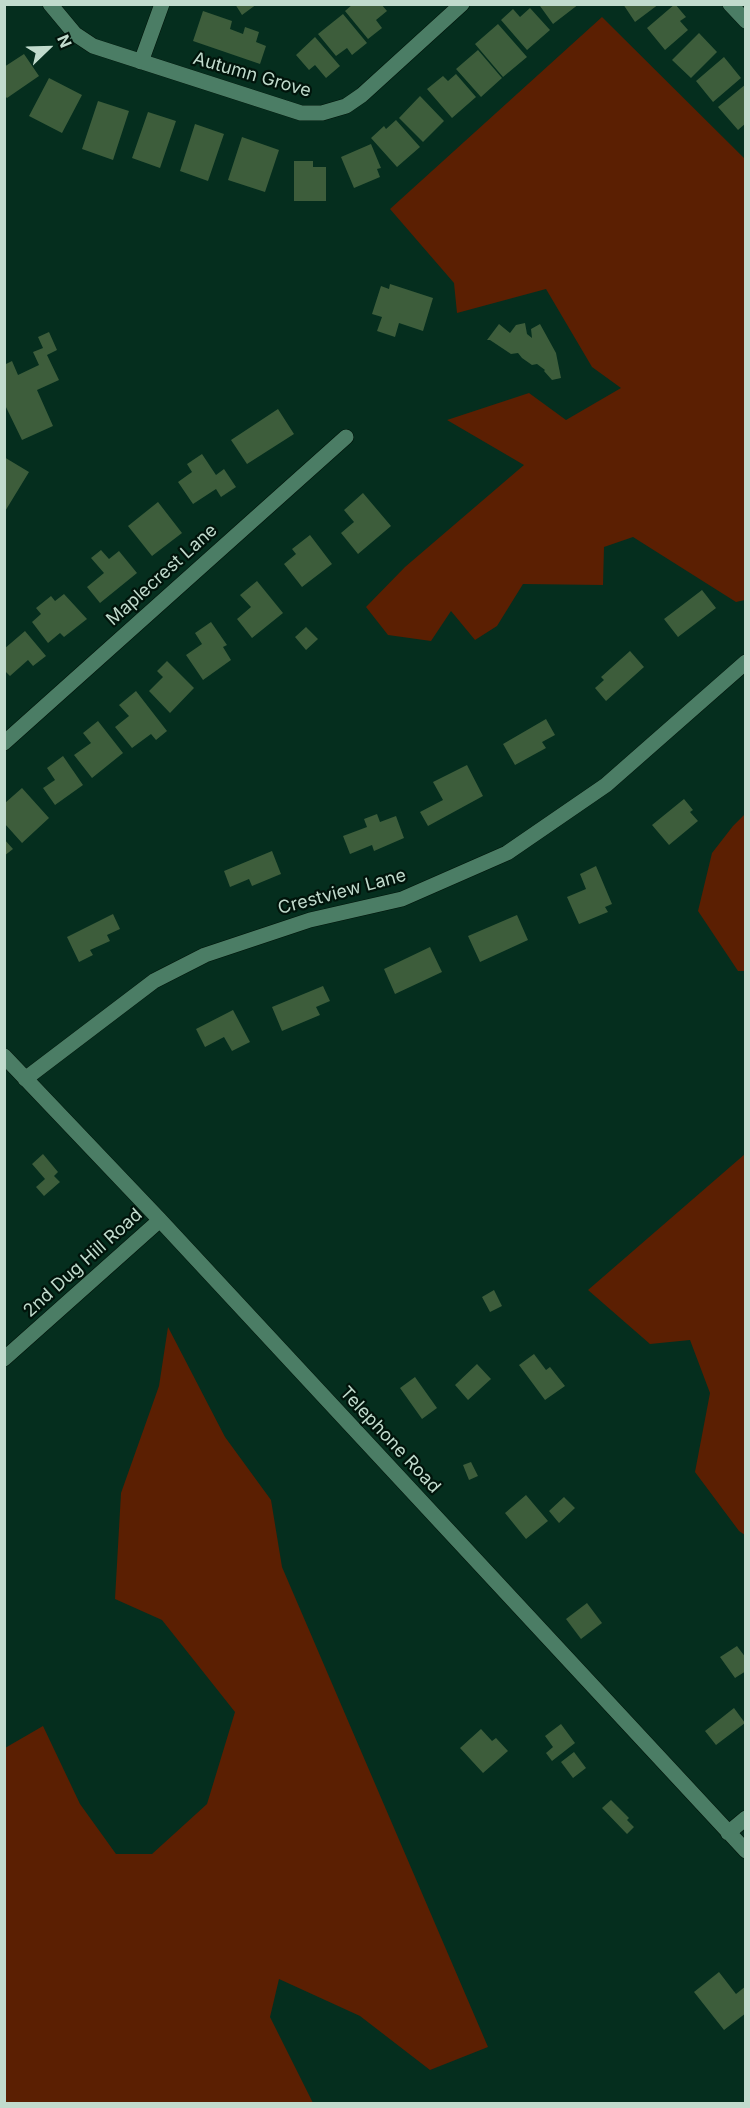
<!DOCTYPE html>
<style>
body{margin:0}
#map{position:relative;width:750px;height:2108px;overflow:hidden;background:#052e1e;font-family:Inter,sans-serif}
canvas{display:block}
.frame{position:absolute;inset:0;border:6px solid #c1dbcd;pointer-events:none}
.north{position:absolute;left:18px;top:18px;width:60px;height:60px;-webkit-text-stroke:4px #01140b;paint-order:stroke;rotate:67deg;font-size:16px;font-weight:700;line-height:24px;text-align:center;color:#c1dbcd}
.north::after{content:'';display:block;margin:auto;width:21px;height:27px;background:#c1dbcd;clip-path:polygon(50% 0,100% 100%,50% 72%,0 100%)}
</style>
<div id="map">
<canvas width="750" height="2108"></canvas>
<div class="frame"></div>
<div class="north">N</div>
</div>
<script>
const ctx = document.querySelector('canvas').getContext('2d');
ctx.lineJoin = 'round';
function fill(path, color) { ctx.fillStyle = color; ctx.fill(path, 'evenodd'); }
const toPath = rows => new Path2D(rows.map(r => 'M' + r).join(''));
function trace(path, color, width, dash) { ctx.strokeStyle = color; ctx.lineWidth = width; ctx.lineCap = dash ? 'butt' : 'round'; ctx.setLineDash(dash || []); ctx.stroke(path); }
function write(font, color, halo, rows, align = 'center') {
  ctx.font = font + ' Inter,sans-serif'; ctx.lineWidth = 4.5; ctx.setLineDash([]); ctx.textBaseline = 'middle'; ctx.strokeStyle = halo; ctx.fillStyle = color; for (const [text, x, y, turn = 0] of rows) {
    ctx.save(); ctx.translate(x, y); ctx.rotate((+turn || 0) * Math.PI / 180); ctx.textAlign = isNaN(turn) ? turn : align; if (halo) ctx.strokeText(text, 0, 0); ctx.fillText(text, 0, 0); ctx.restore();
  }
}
fill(toPath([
 [602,17,745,159,745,600,736,602,633,537,604,547,603,585,523,584,497,626,475,640,451,611,431,641,388,635,366,607,405,567,524,465,447,420,529,393,566,420,621,388,592,367,546,289,457,313,454,283,390,209],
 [745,814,745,971,738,971,698,911,712,853,733,826],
 [745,1154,745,1535,739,1531,695,1472,710,1393,690,1340,650,1344,588,1290],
 [168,1327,225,1437,271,1500,282,1567,488,2047,430,2070,360,2016,279,1979,270,2017,313,2103,5,2103,5,1748,43,1726,80,1804,116,1854,152,1854,207,1804,235,1712,162,1620,115,1599,121,1493,159,1386]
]), '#5b1f02');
fill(toPath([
 [235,4,257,4,242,15],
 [353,4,381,4,387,11,376,20,382,28,368,39,345,11],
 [541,4,579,4,553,24,540,6],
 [623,4,659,4,635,22],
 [675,4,686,17,680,21,688,30,665,50,647,28],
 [530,8,550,30,527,50,501,20,513,9,520,17],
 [203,11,232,21,230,29,243,34,245,27,259,32,256,42,266,46,260,64,193,41],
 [343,14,367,43,352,55,347,48,336,56,318,34],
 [498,24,527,57,503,77,475,44],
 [699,33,717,52,691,78,672,60],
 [315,37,340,66,326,78,315,65,309,70,296,55],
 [478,50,502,78,481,97,456,69],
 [24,54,39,76,7,98,4,95,4,67],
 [724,57,741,78,713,102,696,81],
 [456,74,476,97,452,118,427,89,443,76,448,81],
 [49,78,82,95,62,133,29,116],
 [746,84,746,123,738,130,718,107],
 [420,96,444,121,423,142,399,118],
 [98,101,129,111,113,160,82,149],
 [148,112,176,121,160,168,132,158],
 [396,120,420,147,397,167,371,138,384,126,386,129],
 [195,124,224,134,208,181,180,171],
 [242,137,279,150,265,192,228,180],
 [371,144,381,168,377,169,380,177,354,188,341,157],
 [294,161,313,161,313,167,326,167,326,201,294,201],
 [390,284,433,298,423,331,399,323,395,337,377,331,382,317,372,314,381,286,389,289],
 [525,323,527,334,532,338,531,329,540,324,556,353,561,378,552,380,544,371,545,370,537,364,532,365,522,358,518,353,511,354,490,340,487,340,499,324,510,333,516,325],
 [49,332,57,350,47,355,59,380,37,390,53,426,22,440,4,403,4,365,12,361,18,375,39,365,33,352,43,348,38,337],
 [278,409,294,434,247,464,231,440],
 [202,454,216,475,224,469,236,487,221,497,216,489,193,504,178,482,192,472,187,464],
 [4,457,29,472,4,513],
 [363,493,391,526,358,554,341,533,354,522,344,510],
 [158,502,182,533,152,556,128,526],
 [310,535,332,564,302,587,284,564,296,554,292,549],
 [101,550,109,559,119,551,137,573,100,603,87,587,104,573,91,558],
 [257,581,283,613,252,638,237,619,251,607,240,595],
 [702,590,716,608,678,637,664,619],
 [64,594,87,619,64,637,60,633,48,643,32,622,41,614,36,608,51,596,55,601],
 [211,622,227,645,223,647,231,660,203,680,186,655,202,644,195,633],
 [306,627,318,639,306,650,295,637],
 [25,631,46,656,33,666,28,660,10,676,4,670,4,649],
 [630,651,644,667,606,701,595,688,604,680,601,677],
 [167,661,194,688,170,713,149,691,163,677,157,671],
 [136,691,167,731,156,740,151,734,132,748,115,727,129,716,119,705],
 [546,719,555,735,542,742,546,748,515,765,503,744],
 [98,721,123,753,92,778,74,755,91,743,83,733],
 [63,756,83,785,55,805,43,788,55,780,47,768],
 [467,765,483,796,428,826,420,812,443,800,433,782],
 [22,788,49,818,22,843,5,824,5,803],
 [684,799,693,810,690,812,698,821,669,845,652,825],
 [377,814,380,822,396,816,404,838,374,851,372,845,350,854,343,836,367,827,364,819],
 [4,839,13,849,4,856],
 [272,851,281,874,252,886,249,879,230,887,224,871],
 [596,866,612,904,605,907,608,912,579,924,567,897,586,889,580,874],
 [113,914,120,929,107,935,110,941,90,950,93,955,79,962,67,937],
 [517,915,528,940,480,962,468,936],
 [430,947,442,972,395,994,384,969],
 [323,986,330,1001,316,1007,320,1015,282,1031,272,1007],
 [233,1010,250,1042,232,1051,224,1037,205,1047,196,1029],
 [43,1154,58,1172,54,1176,60,1182,44,1196,36,1187,45,1179,32,1164],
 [494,1290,502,1306,490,1312,482,1297],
 [534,1354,546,1370,550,1367,565,1386,545,1400,519,1365],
 [477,1364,491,1379,468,1400,455,1385],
 [415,1377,437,1408,422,1419,400,1388],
 [471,1462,478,1476,469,1480,463,1465],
 [526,1495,548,1521,526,1539,505,1513],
 [564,1497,575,1508,559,1523,549,1511],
 [587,1603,602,1623,581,1639,566,1619],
 [737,1646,746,1658,746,1671,735,1678,720,1657],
 [734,1708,745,1723,716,1745,705,1731],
 [561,1724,575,1743,552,1761,546,1753,553,1747,545,1736],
 [481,1729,492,1741,496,1738,508,1751,483,1773,460,1748],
 [574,1752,586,1768,573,1778,561,1762],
 [611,1800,629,1818,627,1820,634,1827,627,1834,602,1808],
 [719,1972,736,1994,746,1986,746,2013,724,2030,694,1992]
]), '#3d5d3b');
const minor = toPath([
 [50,4,75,34,93,46,301,113,322,113,346,106,362,95,462,4],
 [730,4,746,21],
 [141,62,162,4],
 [4,743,346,437],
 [4,1056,160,1220,746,1851],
 [25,1079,154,981,205,955,310,920,402,899,507,853,606,785,746,662],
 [4,1359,160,1220],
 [728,1833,746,1818]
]);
trace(minor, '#00140a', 16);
trace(minor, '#4b7d65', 15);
write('18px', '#c1dbcd', '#01140b', [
 ["Autumn Grove",252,75,16],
 ["Maplecrest Lane",162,575,-42],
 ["Crestview Lane",342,892,-15],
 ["2nd Dug Hill Road",83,1263,-42],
 ["Telephone Road",390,1440,47]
]);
</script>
